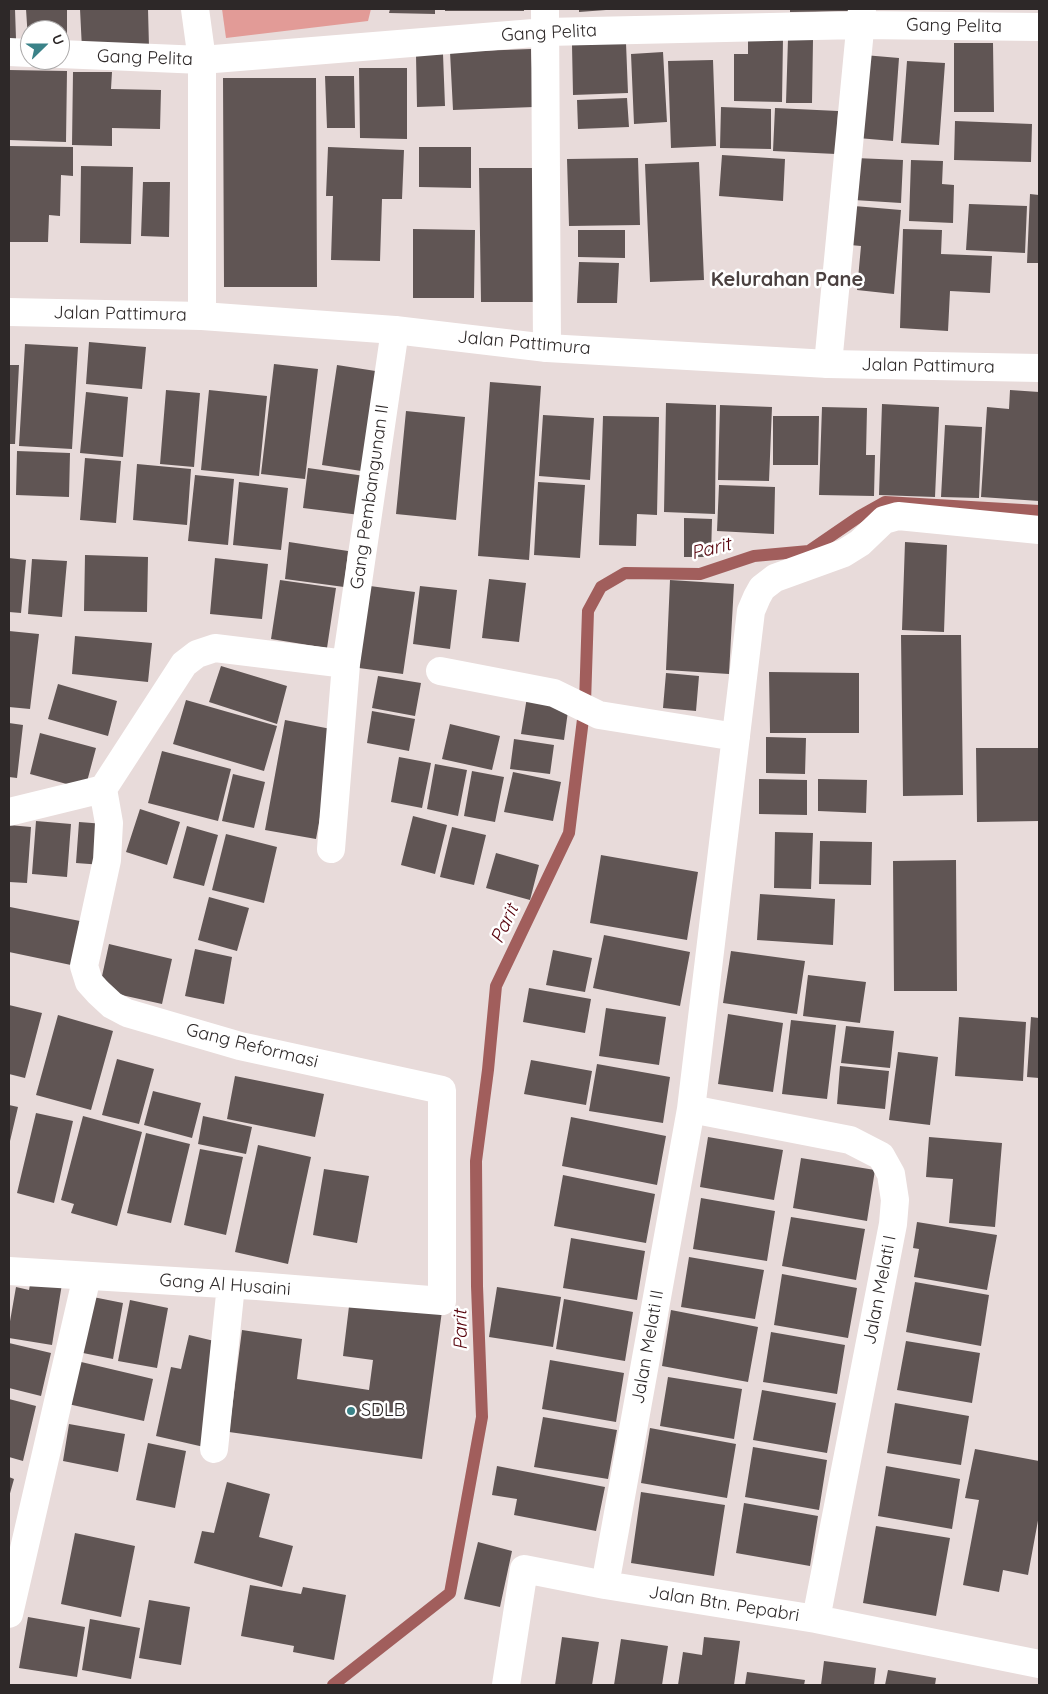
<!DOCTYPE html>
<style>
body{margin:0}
#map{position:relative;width:1048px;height:1694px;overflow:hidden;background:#e8dbda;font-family:Quicksand,sans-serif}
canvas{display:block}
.frame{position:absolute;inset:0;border:10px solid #2d2828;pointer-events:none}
.north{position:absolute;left:20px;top:20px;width:50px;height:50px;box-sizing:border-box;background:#fff;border:1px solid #aba9a9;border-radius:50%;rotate:68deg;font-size:14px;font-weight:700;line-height:20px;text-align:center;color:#2d2828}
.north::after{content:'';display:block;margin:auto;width:18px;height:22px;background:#3a8288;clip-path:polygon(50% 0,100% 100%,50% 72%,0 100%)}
</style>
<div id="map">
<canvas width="1048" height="1694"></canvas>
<div class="frame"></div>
<div class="north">U</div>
</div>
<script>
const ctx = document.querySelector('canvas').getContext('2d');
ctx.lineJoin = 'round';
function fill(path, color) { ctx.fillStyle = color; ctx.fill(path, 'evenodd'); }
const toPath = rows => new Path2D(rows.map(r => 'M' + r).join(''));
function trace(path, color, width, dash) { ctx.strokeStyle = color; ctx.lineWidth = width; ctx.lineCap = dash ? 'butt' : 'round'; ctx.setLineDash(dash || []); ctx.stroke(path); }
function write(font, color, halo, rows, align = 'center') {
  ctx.font = font + ' Quicksand,sans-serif'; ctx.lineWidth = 5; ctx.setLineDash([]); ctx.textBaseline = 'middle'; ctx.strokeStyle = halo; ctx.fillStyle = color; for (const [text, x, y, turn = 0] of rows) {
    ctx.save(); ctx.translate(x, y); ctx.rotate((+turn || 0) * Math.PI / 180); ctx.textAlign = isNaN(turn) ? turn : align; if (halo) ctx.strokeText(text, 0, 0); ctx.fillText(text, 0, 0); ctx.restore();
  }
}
fill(toPath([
 [222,9,371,9,368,21,226,38]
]), '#e29b97');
trace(toPath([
 [333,1685,450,1593,482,1417,477,1286,476,1161,488,1070,496,986,569,833,585,703,588,611,601,587,625,573,700,574,754,556,809,551,860,516,885,502,1039,511]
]), '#a15e5c', 12);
fill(toPath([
 [9,9,15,9,16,39,9,40],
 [26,9,67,9,67,39,60,39,60,30,30,30,30,40,28,40],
 [80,9,148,9,149,47,82,49],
 [390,9,435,9,435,14,389,13],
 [445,9,524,9,524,11,445,11],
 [579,9,606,9,606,10,579,12],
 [790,9,852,9,852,11,790,12],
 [748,36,783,38,782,102,734,101,734,54,748,54],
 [788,39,813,40,812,103,786,103],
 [626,43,628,93,573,95,572,45],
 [954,43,993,43,994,112,954,112],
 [531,49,534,107,453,110,450,52],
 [663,52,667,122,634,124,631,54],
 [443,54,445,106,417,107,416,55],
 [864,55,899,58,893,141,858,138],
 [713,60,716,146,671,148,668,61],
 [907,61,945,63,939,145,901,143],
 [359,68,407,68,407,139,360,138],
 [9,70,67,71,66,142,9,140],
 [73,72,112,72,111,89,161,90,160,129,112,128,112,146,72,145],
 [325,76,354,76,355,128,327,128],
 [223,78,316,78,317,287,224,287],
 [627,98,629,127,578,129,577,100],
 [721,107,771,109,771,149,720,148],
 [775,108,838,111,836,154,773,151],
 [955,121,1032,124,1031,162,954,160],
 [9,146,73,147,73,176,61,175,60,216,49,215,48,242,9,242],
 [328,147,404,150,402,199,382,199,380,261,331,260,333,196,326,196],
 [419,147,471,147,471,188,419,187],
 [722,155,785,159,783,201,719,196],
 [638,158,640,225,569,226,567,159],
 [855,158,903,160,901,203,854,200],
 [911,160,943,161,942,184,954,185,953,223,909,221],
 [699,162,704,280,650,282,645,164],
 [81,166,133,167,131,244,80,243],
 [479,168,536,168,537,302,481,302],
 [143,182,170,182,169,237,141,236],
 [1030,194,1039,195,1039,263,1027,263],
 [969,204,1027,206,1025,253,966,250],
 [854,206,901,210,894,294,857,290,861,246,850,245],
 [413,229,475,230,474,298,413,298],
 [903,229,942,230,941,254,992,256,990,293,950,291,948,331,900,328],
 [578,230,625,230,625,258,578,257],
 [579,262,619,263,617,303,577,303],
 [89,342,146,347,142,389,86,384],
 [25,344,78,347,72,449,19,446],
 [274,364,318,369,305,479,261,474],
 [9,365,19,365,15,444,9,444],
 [337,365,382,372,368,472,322,465],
 [490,382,541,386,529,560,478,556],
 [166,390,200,393,194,467,160,464],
 [209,390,267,396,259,476,201,470],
 [1010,390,1039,392,1039,501,981,497,987,407,1009,409],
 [86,392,128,397,123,457,80,453],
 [666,403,716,405,715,514,664,512],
 [882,404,939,407,935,497,879,495],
 [720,405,772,407,769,481,718,480],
 [822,407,867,408,866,455,875,455,874,496,819,495],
 [406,411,465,417,456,520,396,514],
 [543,415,594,418,590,480,539,476],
 [603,416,659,417,657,515,637,514,636,546,599,545],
 [773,416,819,416,818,465,773,465],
 [945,425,982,427,979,498,941,497],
 [17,451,70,453,69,497,16,495],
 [85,458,121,461,116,523,80,520],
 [137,464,191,469,187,525,133,520],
 [308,468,365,476,360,515,303,508],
 [195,475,234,479,228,545,188,541],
 [239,482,288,488,281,550,233,545],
 [538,482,585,485,580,558,534,555],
 [719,485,775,487,774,534,717,531],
 [684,518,712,519,711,557,684,557],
 [289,542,348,551,344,587,285,579],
 [905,542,947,545,944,632,902,630],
 [85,555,148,557,147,612,84,611],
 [9,558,26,560,21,613,9,612],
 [215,558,268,564,262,619,210,614],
 [32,559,67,561,62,617,28,614],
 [489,579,526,583,519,642,482,638],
 [280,580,336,588,327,648,271,639],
 [670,580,734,584,729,674,666,670],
 [370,586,415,592,403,674,359,668],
 [420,586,457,590,450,649,413,644],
 [9,631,39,634,30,709,9,707],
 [901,635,961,635,963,795,903,796],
 [75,636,152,643,148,682,72,674],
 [221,666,287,686,277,724,209,702],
 [769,672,859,673,859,733,770,733],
 [666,673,699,676,696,711,663,708],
 [378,676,421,683,415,716,372,708],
 [58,684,117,701,108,736,48,719],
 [527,697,569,704,564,740,521,734],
 [186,700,277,726,264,771,173,744],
 [372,711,415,719,409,751,367,743],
 [285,720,336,730,316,839,265,830],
 [9,723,23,725,17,778,9,777],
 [450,724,500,736,492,770,442,759],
 [40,733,96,748,85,789,30,774],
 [766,737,806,738,805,774,766,773],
 [514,739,554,745,550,774,510,769],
 [976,748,1039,748,1039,821,977,822],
 [162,751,231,769,218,821,148,803],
 [399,757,431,763,422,808,391,802],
 [435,764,467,770,458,816,427,809],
 [472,771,504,777,495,822,464,816],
 [513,772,561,782,553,821,504,812],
 [233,774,265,782,254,828,222,821],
 [759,779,807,780,807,815,759,814],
 [818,779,867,780,866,813,818,811],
 [140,809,180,822,167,865,126,852],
 [413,816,447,825,435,874,401,865],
 [36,821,71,824,67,877,32,874],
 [79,822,105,824,103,865,76,863],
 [9,825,31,827,27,883,9,882],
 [187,826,218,835,204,886,173,878],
 [452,827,486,835,474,885,440,877],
 [775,832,813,833,811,889,774,888],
 [226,834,277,847,264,903,212,890],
 [820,841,872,842,871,885,819,884],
 [496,853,539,865,530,900,486,888],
 [601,855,698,872,687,940,590,923],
 [956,860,957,991,894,991,893,861],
 [760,894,835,899,833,945,757,940],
 [209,897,249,908,237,951,198,940],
 [10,907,80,921,71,965,9,952,9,915],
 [604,935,690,952,680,1006,593,988],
 [109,944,172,959,162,1004,99,990],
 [195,949,232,957,224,1004,185,996],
 [553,950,592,958,585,992,546,985],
 [731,951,805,961,797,1014,723,1003],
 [808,975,866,982,860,1023,803,1016],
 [529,988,591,999,585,1033,523,1022],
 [9,1005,42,1013,25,1078,9,1074],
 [606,1008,666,1017,659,1065,599,1056],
 [728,1014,783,1023,773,1092,718,1084],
 [58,1015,113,1031,91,1110,36,1095],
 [959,1017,1026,1022,1023,1081,955,1076],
 [1031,1017,1039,1018,1039,1078,1027,1077],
 [791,1020,836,1025,827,1099,782,1094],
 [846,1026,894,1031,890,1068,841,1063],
 [898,1052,938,1057,930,1125,889,1120],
 [117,1059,154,1069,139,1124,102,1115],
 [531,1060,592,1071,586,1105,524,1094],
 [597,1064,670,1077,663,1123,589,1111],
 [840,1066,889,1071,885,1109,837,1104],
 [235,1076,324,1094,315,1137,227,1119],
 [153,1091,201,1103,192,1138,144,1125],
 [9,1105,18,1107,10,1141,9,1141],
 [36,1113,73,1121,54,1203,17,1193],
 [83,1116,142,1132,117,1226,71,1213,74,1204,61,1200],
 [203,1116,252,1127,246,1154,198,1144],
 [571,1117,666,1136,657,1185,562,1166],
 [146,1133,190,1144,171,1223,127,1213],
 [708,1137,783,1150,774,1200,700,1187],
 [929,1137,1002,1143,995,1227,949,1223,953,1179,926,1177],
 [258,1145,311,1157,288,1264,235,1252],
 [200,1149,243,1157,226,1235,184,1225],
 [801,1158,875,1170,867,1221,793,1208],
 [324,1169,369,1176,357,1243,313,1235],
 [563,1175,655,1194,646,1243,554,1226],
 [701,1198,775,1211,767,1261,693,1249],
 [791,1217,865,1229,856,1280,782,1266],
 [917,1222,997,1235,987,1290,914,1277,919,1249,913,1248],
 [571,1238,645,1251,637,1300,563,1288],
 [689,1257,764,1270,755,1319,681,1307],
 [782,1274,857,1288,848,1338,774,1325],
 [31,1279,62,1284,52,1345,9,1338,9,1327,16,1287,29,1290],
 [915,1282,989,1295,981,1346,906,1332],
 [497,1287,561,1297,553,1347,489,1337],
 [88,1296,123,1303,113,1359,78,1352],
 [350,1298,442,1311,422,1459,229,1432,242,1330,302,1339,297,1379,369,1390,373,1360,343,1356],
 [564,1299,633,1312,625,1361,556,1349],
 [130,1300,168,1308,157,1368,118,1361],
 [671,1310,758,1327,748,1382,662,1366],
 [771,1332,845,1345,837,1394,763,1382],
 [189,1335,227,1344,204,1447,156,1436,171,1367,181,1369],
 [906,1341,980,1353,972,1403,897,1390],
 [9,1343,51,1353,41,1396,9,1388],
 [550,1360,624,1373,616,1422,542,1409],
 [77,1361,153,1379,144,1421,68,1404],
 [668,1377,742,1389,734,1439,660,1426],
 [762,1390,836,1403,827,1453,753,1440],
 [9,1399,36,1406,23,1461,9,1457],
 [895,1403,969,1416,961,1465,887,1453],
 [543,1417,617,1430,608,1479,534,1467],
 [69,1424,125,1434,118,1472,63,1461],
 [650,1428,736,1444,727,1498,641,1483],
 [148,1443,186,1451,175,1508,136,1500],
 [753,1447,827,1460,819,1510,745,1497],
 [975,1449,1039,1461,1039,1515,1028,1575,1003,1570,999,1592,963,1585,979,1500,965,1498],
 [497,1466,605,1487,596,1531,514,1515,517,1499,492,1495],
 [886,1466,960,1479,952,1529,878,1516],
 [9,1477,14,1479,9,1497],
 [227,1482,270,1494,259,1537,293,1546,282,1587,194,1563,202,1531,214,1533],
 [641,1492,725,1505,714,1576,631,1563],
 [744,1503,818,1516,810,1566,736,1553],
 [876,1526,950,1538,936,1616,863,1603],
 [75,1533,135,1546,121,1617,61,1604],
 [478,1542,512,1551,500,1607,464,1599],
 [250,1585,301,1594,303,1587,346,1595,334,1660,293,1652,294,1646,241,1636],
 [149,1600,190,1607,181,1665,139,1658],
 [28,1617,85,1627,77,1677,19,1668],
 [90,1619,140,1628,131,1679,82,1670],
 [562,1637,599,1642,592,1685,555,1685],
 [704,1637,740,1641,734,1685,678,1685,683,1652,702,1655],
 [621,1639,668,1646,662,1685,614,1685],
 [824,1661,876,1668,874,1685,821,1685],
 [888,1670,936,1678,935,1685,885,1685],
 [747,1672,805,1680,804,1685,745,1685]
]), '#605554');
trace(toPath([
 [195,9,202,60,202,316],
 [545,9,547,348],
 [9,52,30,53],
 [60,54,202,60,546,32,860,25,1039,27],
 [828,364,862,9],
 [440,671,554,693,599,715,736,737],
 [9,812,103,789,184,664,197,654,215,648,346,664],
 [331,849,346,664,395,330],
 [691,1109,850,1140,881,1156,891,1174,895,1200,893,1224,816,1619],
 [9,1271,257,1286,442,1301,442,1090,240,1046,127,1013,112,1005,98,992,89,982,84,966,107,860,109,823,103,789],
 [214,1449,231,1285],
 [605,1585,691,1109,751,611,757,597,762,588,775,578,844,553,860,543,884,520,898,516,1039,530],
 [9,1614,87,1276],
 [506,1685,524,1569,605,1585,816,1619,1039,1664]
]), '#fff', 28);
trace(toPath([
 [9,312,202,316,395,330,547,348,828,364,1039,368]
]), '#fff', 28);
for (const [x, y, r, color] of [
 [351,1411,5,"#3a8288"]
]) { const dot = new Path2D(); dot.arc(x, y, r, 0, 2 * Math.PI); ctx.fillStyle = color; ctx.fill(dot); trace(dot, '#fff', 2); }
write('18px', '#2d2828', '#fff', [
 ["Gang Pelita",954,26,1],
 ["Gang Pelita",549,33,-3],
 ["Gang Pelita",145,58,2],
 ["Jalan Pattimura",120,314,1],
 ["Jalan Pattimura",524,343,5],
 ["Jalan Pattimura",928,366,1],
 ["Gang Pembangunan II",370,497,-82],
 ["Gang Reformasi",252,1046,14],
 ["Gang Al Husaini",225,1285,4],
 ["Jalan Melati I",880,1290,-79],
 ["Jalan Melati II",648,1347,-80],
 ["Jalan Btn. Pepabri",724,1604,9]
]);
write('18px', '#2d2828', '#fff', [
 ["SDLB",361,1411]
], 'left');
write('italic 19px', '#56000a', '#fff', [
 ["Parit",711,549,-14],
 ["Parit",505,924,-65],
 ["Parit",461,1330,-91]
]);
write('bold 20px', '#4b4140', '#fff', [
 ["Kelurahan Pane",787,280]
]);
</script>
